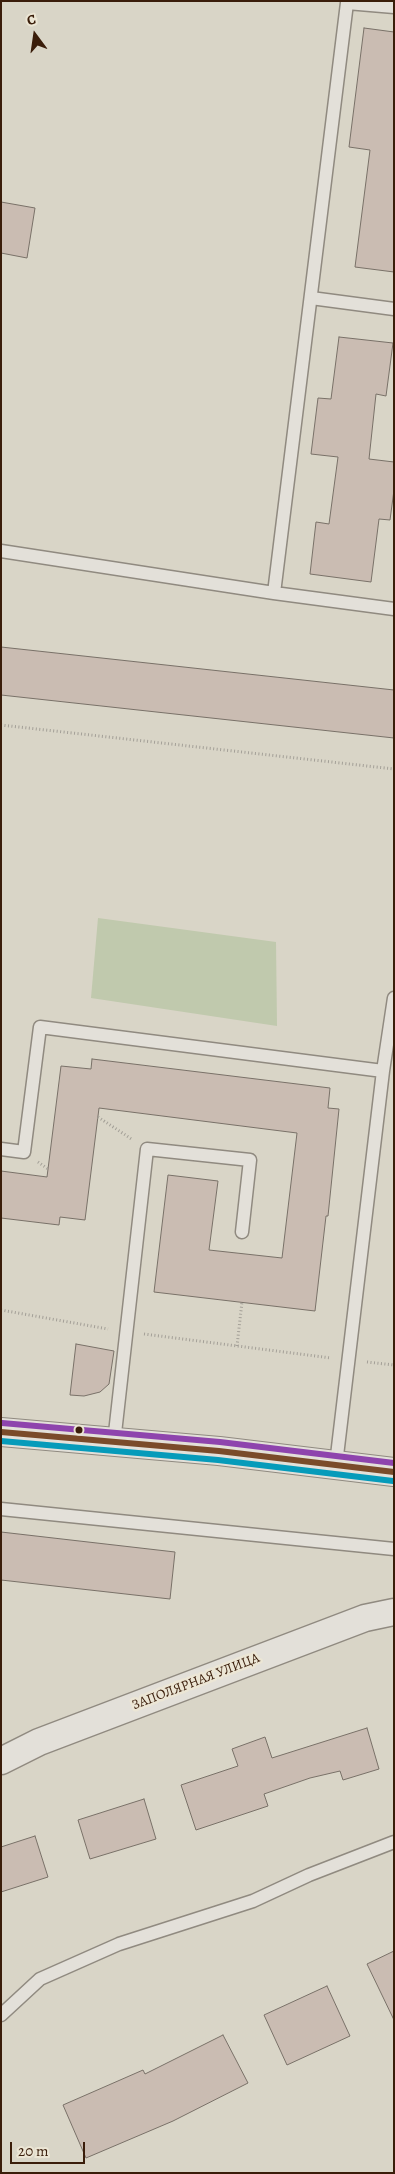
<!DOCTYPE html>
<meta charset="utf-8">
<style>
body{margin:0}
#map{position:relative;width:395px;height:2174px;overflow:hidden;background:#d9d5c7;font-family:Alegreya,serif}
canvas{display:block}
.frame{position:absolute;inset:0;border:2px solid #3a1d0a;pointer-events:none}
.north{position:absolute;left:10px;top:10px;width:50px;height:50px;-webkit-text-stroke:4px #ece6d5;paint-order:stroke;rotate:346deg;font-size:14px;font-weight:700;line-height:20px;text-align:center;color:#3a1d0a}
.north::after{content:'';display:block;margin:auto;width:18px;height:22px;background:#3a1d0a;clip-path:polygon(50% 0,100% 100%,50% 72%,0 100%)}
.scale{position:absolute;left:10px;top:2142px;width:75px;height:22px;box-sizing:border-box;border:2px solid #3a1d0a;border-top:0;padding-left:6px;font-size:15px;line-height:18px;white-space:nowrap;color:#3a1d0a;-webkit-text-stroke:4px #ece6d5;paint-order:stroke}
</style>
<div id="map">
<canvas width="395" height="2174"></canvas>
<div class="frame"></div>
<div class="north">С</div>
<div class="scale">20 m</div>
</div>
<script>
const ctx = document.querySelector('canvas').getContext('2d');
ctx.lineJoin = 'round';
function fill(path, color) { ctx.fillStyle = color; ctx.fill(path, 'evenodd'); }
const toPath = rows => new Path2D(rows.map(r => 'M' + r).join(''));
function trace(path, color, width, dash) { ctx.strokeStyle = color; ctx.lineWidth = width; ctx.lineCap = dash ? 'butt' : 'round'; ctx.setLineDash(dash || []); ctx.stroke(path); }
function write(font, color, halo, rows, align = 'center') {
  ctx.font = font + ' Alegreya,serif'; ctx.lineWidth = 5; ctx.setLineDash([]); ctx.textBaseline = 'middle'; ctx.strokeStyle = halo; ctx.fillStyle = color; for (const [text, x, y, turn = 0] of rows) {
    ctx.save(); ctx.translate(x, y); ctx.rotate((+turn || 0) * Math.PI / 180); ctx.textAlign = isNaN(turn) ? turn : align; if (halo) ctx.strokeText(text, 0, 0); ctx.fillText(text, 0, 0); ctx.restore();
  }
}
fill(toPath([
 [98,918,276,942,277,1026,91,998]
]), '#c0c9ad');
const building = toPath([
 [364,28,394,32,394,272,355,267,370,150,349,147,364,28],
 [1,202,35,208,27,258,1,253,1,202],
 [339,337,393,343,386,396,376,394,369,459,394,462,394,490,390,520,379,519,371,582,310,574,316,522,329,524,338,457,311,454,318,398,331,399,339,337],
 [1,647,394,690,394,738,1,695,1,647],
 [92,1059,330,1088,328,1108,339,1109,328,1216,326,1216,315,1311,154,1292,168,1175,218,1181,209,1250,282,1258,297,1133,99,1108,85,1220,60,1217,59,1225,1,1218,1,1171,47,1177,61,1066,91,1069,92,1059],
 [76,1344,114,1351,109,1384,100,1392,84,1396,70,1395,76,1344],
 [1,1532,175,1552,170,1599,1,1580,1,1532],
 [367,1728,379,1769,343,1780,340,1771,310,1778,264,1794,268,1806,196,1830,181,1785,238,1766,232,1749,265,1737,272,1758,367,1728],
 [144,1799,156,1839,90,1859,78,1820,144,1799],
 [35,1836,48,1877,1,1892,1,1847,35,1836],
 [394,1951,394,2020,367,1964,394,1951],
 [327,1986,350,2036,287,2065,264,2015,327,1986],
 [223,2035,248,2083,173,2121,86,2158,63,2105,143,2070,145,2074,223,2035]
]);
fill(building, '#cabcb2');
trace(building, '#797168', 1);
const service = toPath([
 [311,298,394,309],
 [1,551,274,593,394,609],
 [274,593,347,3,394,7],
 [1,1149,24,1152,40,1027,383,1071,394,998],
 [114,1442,147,1149,250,1160,242,1232],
 [336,1464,383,1071],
 [1,1509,394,1549],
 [1,2015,40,1979,119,1944,253,1901,309,1875,394,1842]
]);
const minor = toPath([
 [1,1761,39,1742,365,1618,394,1612]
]);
const tertiary = toPath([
 [1,1432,219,1451,394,1472]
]);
trace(service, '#908a80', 15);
trace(minor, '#908a80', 29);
trace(tertiary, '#908a80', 30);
trace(toPath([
 [1,725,394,769],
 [98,1117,133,1140],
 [38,1162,48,1169],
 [1,1310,108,1329],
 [144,1334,331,1358],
 [237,1346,242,1302],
 [367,1362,394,1365]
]), '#a39f97', 3, [1, 2.5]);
trace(service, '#e3e0d9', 12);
trace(minor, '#e3e0d9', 26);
trace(tertiary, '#e3e0d9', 28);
trace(toPath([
 [1,1432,219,1451,394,1472]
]), '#7a4b2a', 6);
trace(toPath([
 [1,1441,218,1460,393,1481]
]), '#069bba', 6);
trace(toPath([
 [2,1423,220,1442,394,1463]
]), '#8e44ad', 6);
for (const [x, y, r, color] of [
 [79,1430,4.5,"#3a1d0a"]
]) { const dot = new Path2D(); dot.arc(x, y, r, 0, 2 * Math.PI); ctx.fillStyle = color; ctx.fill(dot); trace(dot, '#ece6d5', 2); }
write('14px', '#3a1d0a', '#ece6d5', [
 ["ЗАПОЛЯРНАЯ УЛИЦА",196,1682,-21]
]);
</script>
